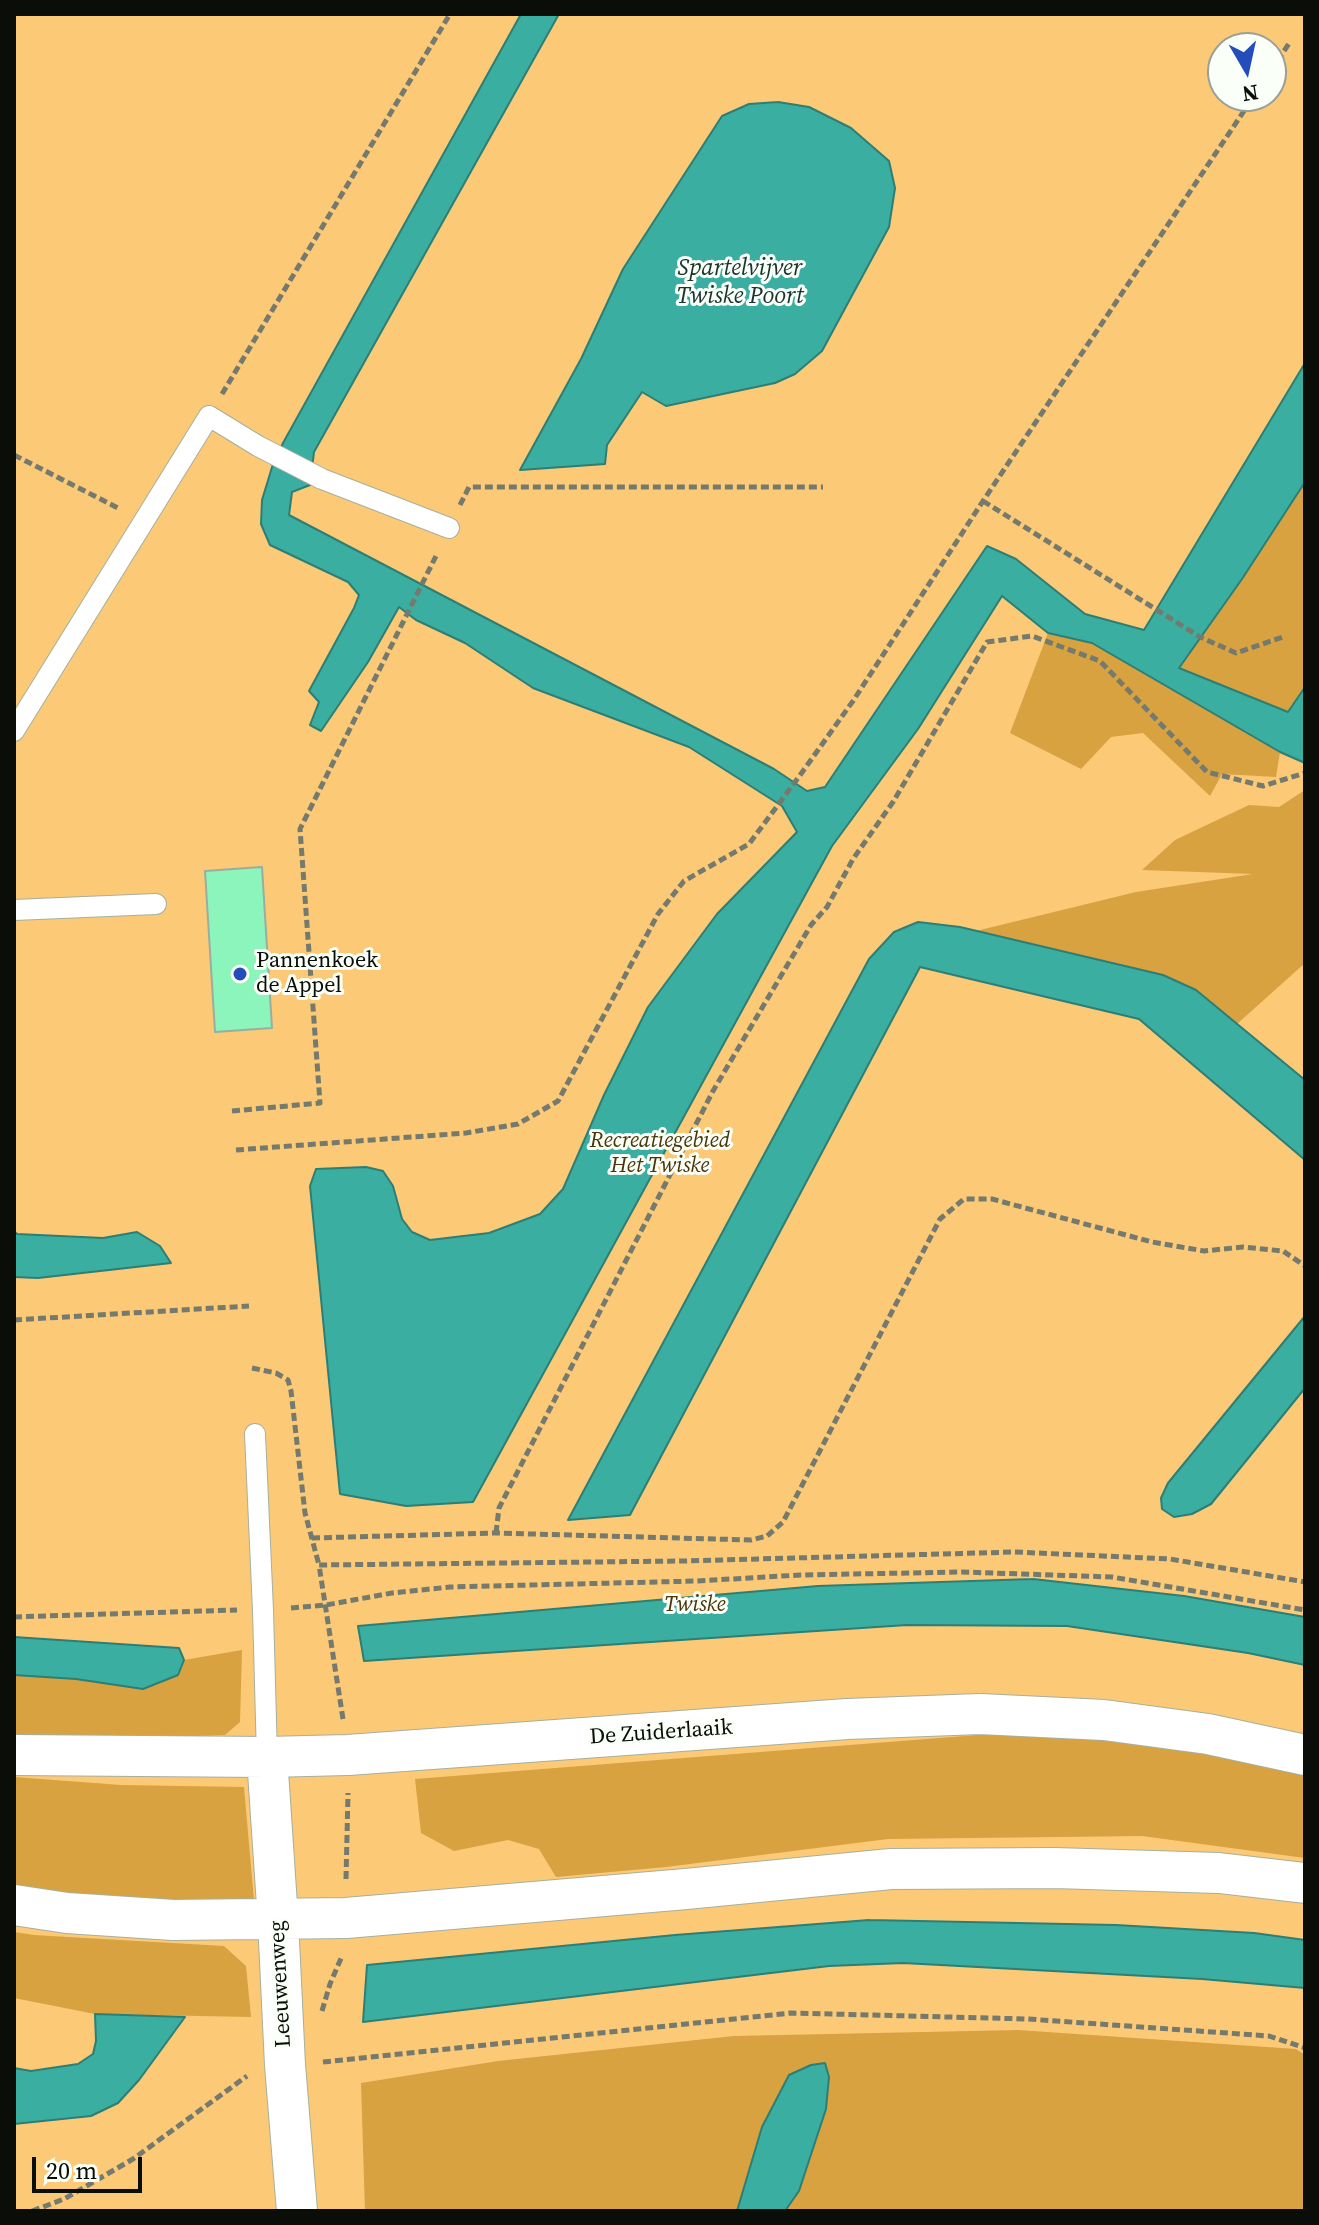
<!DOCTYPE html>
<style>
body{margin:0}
#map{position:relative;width:1319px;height:2225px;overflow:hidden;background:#e9f4e0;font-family:"Source Serif 4",serif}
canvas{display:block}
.frame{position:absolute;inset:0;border:16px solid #0b0e08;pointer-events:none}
.north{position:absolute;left:1207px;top:32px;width:80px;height:80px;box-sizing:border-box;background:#fafff7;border:2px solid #9a9f97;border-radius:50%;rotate:171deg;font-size:22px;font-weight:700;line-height:32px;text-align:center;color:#0b0e08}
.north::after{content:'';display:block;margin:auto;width:28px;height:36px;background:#254cbb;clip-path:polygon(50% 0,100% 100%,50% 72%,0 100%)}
.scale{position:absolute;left:32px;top:2157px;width:110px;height:36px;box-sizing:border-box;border:4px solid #0b0e08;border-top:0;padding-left:10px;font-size:24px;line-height:28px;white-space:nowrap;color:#0b0e08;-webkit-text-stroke:6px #fafff7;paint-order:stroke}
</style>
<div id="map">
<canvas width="1319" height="2225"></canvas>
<div class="frame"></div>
<div class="north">N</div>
<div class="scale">20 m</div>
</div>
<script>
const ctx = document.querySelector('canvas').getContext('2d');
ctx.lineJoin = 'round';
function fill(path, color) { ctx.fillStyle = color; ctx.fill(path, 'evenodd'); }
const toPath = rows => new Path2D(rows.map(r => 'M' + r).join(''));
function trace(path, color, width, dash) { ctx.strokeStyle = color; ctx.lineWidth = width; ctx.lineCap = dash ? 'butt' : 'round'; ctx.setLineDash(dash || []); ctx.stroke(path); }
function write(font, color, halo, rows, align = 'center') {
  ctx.font = font + ' "Source Serif 4",serif'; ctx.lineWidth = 6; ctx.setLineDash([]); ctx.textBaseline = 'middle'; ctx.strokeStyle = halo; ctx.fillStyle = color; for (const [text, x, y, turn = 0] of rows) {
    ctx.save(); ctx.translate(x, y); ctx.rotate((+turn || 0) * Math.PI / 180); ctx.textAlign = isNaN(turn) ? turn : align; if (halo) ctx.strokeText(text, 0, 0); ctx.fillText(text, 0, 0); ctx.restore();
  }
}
fill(toPath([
 [14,14,1305,14,1305,2211,14,2211],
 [1223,48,1271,48,1271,96,1223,96]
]), '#fcc977');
fill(toPath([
 [1305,482,1305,687,1288,712,1178,669,1242,579],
 [1048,633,1092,643,1280,752,1276,777,1222,774,1210,796,1143,733,1111,737,1081,769,1010,733],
 [1305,790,1305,963,1237,1024,1196,990,976,931,1136,892,1253,874,1142,870,1175,840,1249,805,1279,807],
 [242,1650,240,1722,225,1735,118,1739,14,1739,14,1675,76,1679,178,1675,184,1660],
 [1016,1732,1172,1744,1305,1770,1305,1858,1142,1836,888,1839,666,1867,556,1877,539,1849,508,1840,454,1851,421,1833,415,1779],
 [14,1777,121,1785,244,1787,254,1900,165,1903,92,1897,14,1886],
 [14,1932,34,1935,224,1946,246,1966,251,2017,95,2014,14,1998],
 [1018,2030,1296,2049,1305,2055,1305,2211,785,2211,799,2191,814,2147,826,2109,829,2077,762,2127,737,2211,365,2211,361,2083,498,2061,734,2036]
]), '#d8a240');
const water = toPath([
 [521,14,559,14,314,452,310,485,292,492,289,515,774,769,807,791,825,787,987,546,1016,559,1085,614,1144,630,1305,363,1305,482,1242,579,1179,668,1288,712,1305,687,1305,763,1280,752,1092,643,1048,633,1002,596,918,729,832,846,473,1502,406,1506,340,1494,310,1186,316,1169,366,1167,383,1171,393,1186,402,1219,412,1232,430,1240,489,1233,540,1214,563,1189,604,1095,648,1007,717,914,797,832,782,806,689,747,533,688,465,643,416,620,399,607,368,662,321,731,310,725,319,702,309,691,354,608,359,595,348,582,270,545,261,524,262,500,273,464,283,443,521,14],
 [778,102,809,107,851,128,889,161,895,188,889,227,822,351,795,374,775,383,666,406,642,392,607,445,605,464,520,470,581,359,623,269,722,116,749,104,778,102],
 [918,922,960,927,1163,975,1196,990,1305,1080,1305,1160,1139,1019,920,967,630,1515,568,1520,869,959,894,932,918,922],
 [14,1231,17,1234,103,1238,137,1232,160,1246,171,1263,38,1278,14,1277,14,1231],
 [1305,1316,1305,1388,1211,1504,1192,1514,1174,1517,1162,1509,1161,1498,1168,1483,1305,1316],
 [1033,1579,1184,1596,1305,1617,1305,1665,1248,1653,1067,1626,907,1625,364,1661,358,1626,818,1586,1033,1579],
 [14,1637,179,1648,184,1660,178,1675,143,1689,76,1679,14,1675,14,1637],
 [869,1920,1116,1925,1254,1933,1305,1940,1305,1988,1202,1979,903,1963,829,1966,363,2022,367,1965,675,1935,869,1920],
 [95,2014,185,2017,139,2080,118,2103,91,2116,14,2124,14,2068,31,2071,78,2064,93,2054,96,2041,95,2014],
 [825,2063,829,2077,826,2109,799,2191,785,2211,737,2211,762,2127,789,2075,811,2065,825,2063]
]);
fill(water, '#3baea2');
trace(water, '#2d7e74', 2);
const building = toPath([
 [262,867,272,1028,215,1032,205,871,262,867]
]);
fill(building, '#8bf5bb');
trace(building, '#99aea1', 2);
const service = toPath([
 [14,731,209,416,258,446,322,479,449,528],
 [14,910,156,904],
 [255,1434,263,1610,267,1757]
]);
const minor = toPath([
 [14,1755,267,1757,348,1755,847,1719,980,1714,1104,1720,1208,1734,1305,1755],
 [267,1757,278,1920,285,2065,297,2211],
 [14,1905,67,1913,173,1920,346,1918,686,1889,891,1869,1054,1868,1219,1873,1305,1883]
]);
trace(service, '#a5b09d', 22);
trace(minor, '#a5b09d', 42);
trace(toPath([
 [1271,71,1290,42],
 [222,394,450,14],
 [14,455,118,508],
 [983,501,1200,637,1236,653,1283,637],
 [460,505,469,487,823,487],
 [232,1111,320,1103,300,829,437,554],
 [236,1150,466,1133,518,1124,558,1101,658,914,684,881,749,844,798,778,853,701,983,501,1254,96],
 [14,1320,249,1306],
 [252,1368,276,1373,288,1380,291,1391,305,1513,319,1565],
 [496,1533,499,1508,713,1091,811,925,827,907,853,859,893,802,987,642,1032,636,1100,661,1207,772,1263,786,1305,773],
 [312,1538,496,1533,751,1540,767,1536,783,1522,940,1219,964,1199,992,1199,1152,1242,1204,1251,1243,1247,1283,1251,1305,1266],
 [291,1608,326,1605,392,1593,450,1587,697,1581,800,1575,962,1572,1112,1577,1305,1610],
 [14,1617,237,1610],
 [343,1719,319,1565,683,1561,1015,1552,1170,1559,1305,1582],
 [346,1879,348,1793],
 [322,2011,330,1984,342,1956],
 [323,2062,791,2013,1028,2019,1269,2036,1305,2048],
 [32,2211,64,2199,133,2159,247,2076]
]), '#747a6e', 5, [8, 4]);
trace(service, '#fff', 20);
trace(minor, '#fff', 40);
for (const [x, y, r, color] of [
 [240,974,8,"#254cbb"]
]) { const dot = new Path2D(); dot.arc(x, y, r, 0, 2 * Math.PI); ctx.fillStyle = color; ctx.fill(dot); trace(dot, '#fafff7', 3); }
write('22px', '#0b0e08', '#fafff7', [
 ["Pannenkoek",256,961],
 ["de Appel",256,986]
], 'left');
write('italic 22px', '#4a340a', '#fafff7', [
 ["Recreatiegebied",660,1141],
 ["Het Twiske",660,1166],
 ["Twiske",695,1605]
]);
write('22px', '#0b0e08', '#fafff7', [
 ["De Zuiderlaaik",661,1733,-4],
 ["Leeuwenweg",281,1984,-93]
]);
write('italic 24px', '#1a3330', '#fafff7', [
 ["Spartelvijver",740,269],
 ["Twiske Poort",740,297]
]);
</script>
